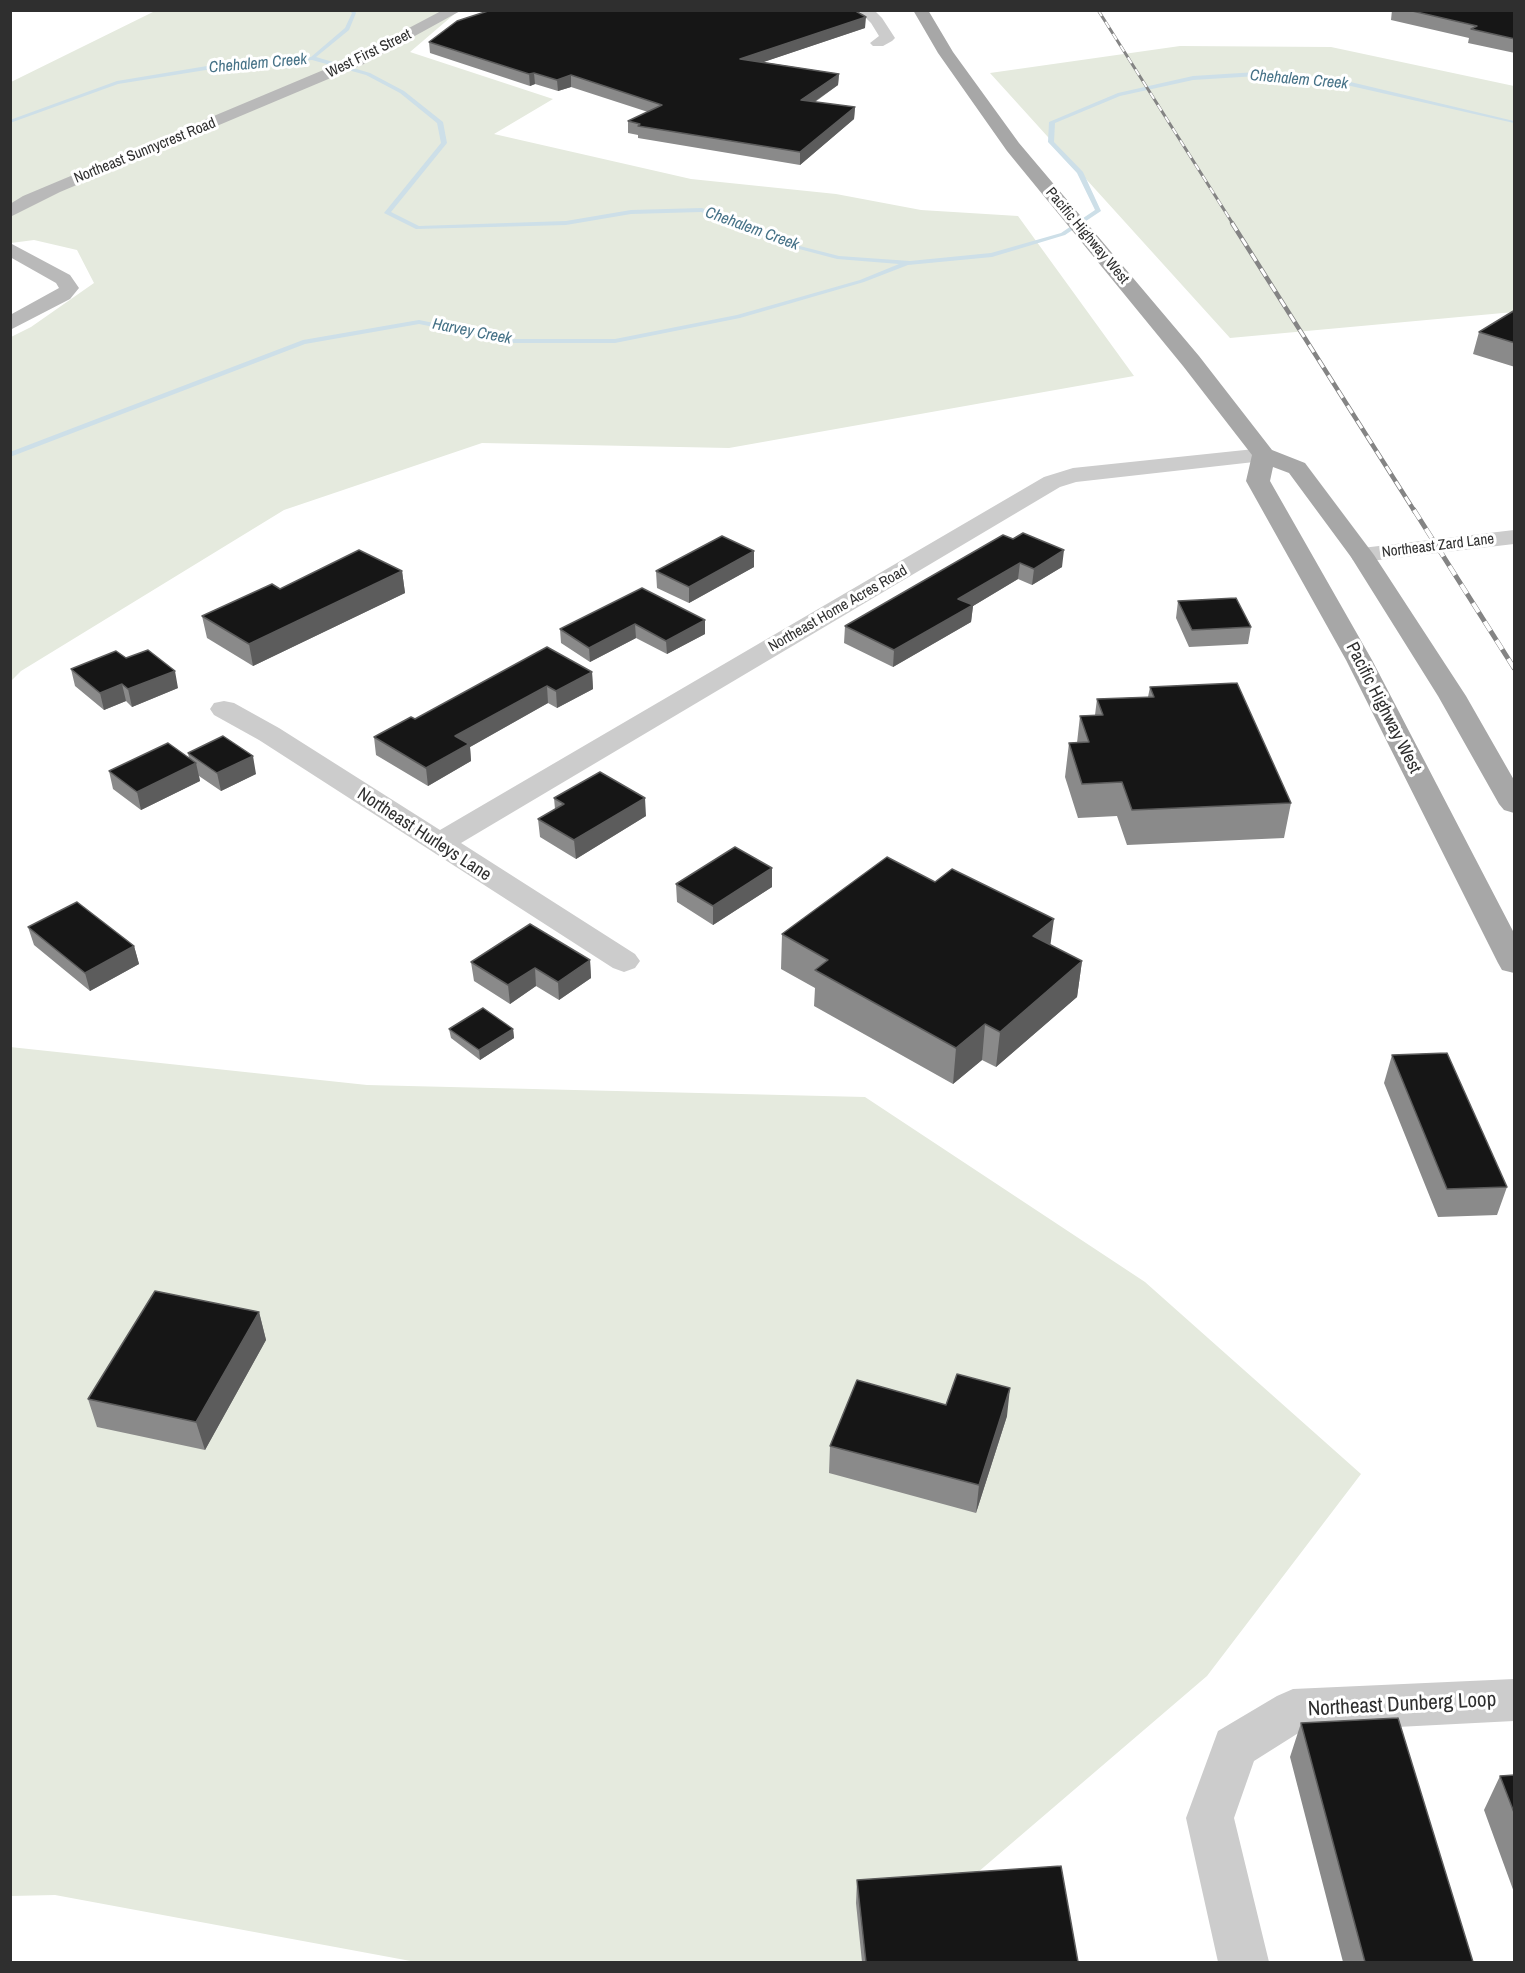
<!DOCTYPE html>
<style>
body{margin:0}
#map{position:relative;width:1525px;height:1973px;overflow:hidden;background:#fff;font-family:"Archivo Narrow",sans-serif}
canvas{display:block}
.frame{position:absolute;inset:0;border:12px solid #2f2f2f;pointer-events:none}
</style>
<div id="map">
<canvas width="1525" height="1973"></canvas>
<div class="frame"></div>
</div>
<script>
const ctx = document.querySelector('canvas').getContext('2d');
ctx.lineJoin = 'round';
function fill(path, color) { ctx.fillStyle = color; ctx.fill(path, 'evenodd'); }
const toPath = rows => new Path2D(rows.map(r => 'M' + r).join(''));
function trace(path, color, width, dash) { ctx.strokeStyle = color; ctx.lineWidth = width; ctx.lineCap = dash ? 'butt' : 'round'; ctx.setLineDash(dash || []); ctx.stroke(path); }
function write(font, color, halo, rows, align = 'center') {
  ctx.font = font + ' "Archivo Narrow",sans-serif'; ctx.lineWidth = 6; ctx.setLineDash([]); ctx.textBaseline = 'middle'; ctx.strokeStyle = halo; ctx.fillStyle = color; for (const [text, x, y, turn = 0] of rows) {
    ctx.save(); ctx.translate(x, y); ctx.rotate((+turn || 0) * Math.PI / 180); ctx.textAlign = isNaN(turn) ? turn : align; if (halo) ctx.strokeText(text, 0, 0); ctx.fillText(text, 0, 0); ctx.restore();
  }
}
fill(toPath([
 [155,11,458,11,410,52,553,99,494,134,691,179,836,194,921,210,1018,216,1134,376,729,448,482,443,284,510,21,671,11,681,11,337,31,327,94,283,77,250,34,240,11,243,11,82],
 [1180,46,1331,47,1514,86,1514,312,1230,338,990,73],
 [10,1047,367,1085,865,1097,1145,1282,1361,1474,1207,1676,873,1962,416,1962,55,1895,11,1896]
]), '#e5eade');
fill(toPath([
 [354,10,356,13,349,30,316,57,370,73,404,91,443,122,447,143,391,212,419,226,566,221,631,210,702,208,788,243,839,256,910,261,991,253,1061,233,1095,210,1077,173,1048,142,1049,122,1118,93,1193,76,1257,72,1342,80,1514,121,1514,123,1342,84,1257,76,1193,80,1120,96,1055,123,1054,142,1083,172,1101,211,1065,235,992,257,908,265,864,282,740,318,615,343,514,343,419,324,305,344,10,457,10,452,303,340,419,320,514,339,615,339,737,315,860,280,899,264,837,259,784,245,701,212,631,214,566,225,416,229,384,213,441,143,437,123,400,93,366,75,312,60,231,66,118,84,10,123,10,120,117,81,231,62,311,57,345,28,352,13,349,10,354,10]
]), '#cddfe8');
fill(toPath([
 [858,10,874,10,882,18,895,38,892,41,883,46,873,46,870,43,879,36,871,23,858,10],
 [1264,448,1272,450,1276,455,1272,460,1076,482,1060,487,461,843,635,954,640,961,635,968,624,972,613,968,259,740,214,715,210,709,214,703,224,701,234,703,279,728,440,830,1044,477,1073,468,1264,448],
 [1514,530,1514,544,1362,562,1353,560,1350,555,1353,550,1362,548,1514,530],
 [1514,1679,1514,1721,1300,1732,1254,1761,1234,1818,1269,1962,1218,1962,1186,1818,1218,1731,1277,1696,1293,1689,1514,1679]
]), '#ccc');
fill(toPath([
 [443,10,462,10,364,64,60,192,10,217,10,204,23,196,352,58,443,10],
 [10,243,70,275,79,288,70,299,10,330,10,315,59,288,56,283,10,257,10,243]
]), '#b9b9b9');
fill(toPath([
 [913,10,928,10,953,52,1019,143,1199,356,1272,450,1305,463,1374,555,1466,696,1514,780,1514,813,1504,810,1499,804,1438,696,1351,557,1289,473,1273,467,1270,481,1372,660,1514,933,1514,973,1502,970,1498,963,1346,660,1246,481,1252,455,1183,366,1007,151,938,53,913,10]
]), '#a7a7a7');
const railFar2 = toPath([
 [1098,10,1233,224]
]);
const railFar1 = toPath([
 [1232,223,1415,512]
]);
const rail = toPath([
 [1414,510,1514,668]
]);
trace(railFar2, '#848484', 3);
trace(railFar1, '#848484', 4.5);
trace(rail, '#848484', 5);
trace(railFar2, '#fff', 2, [7]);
trace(railFar1, '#fff', 3, [9]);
trace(rail, '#fff', 4, [11]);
fill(toPath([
 [1392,10,1515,10,1515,53,1468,43,1469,38,1391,20],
 [865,28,763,62,839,74,838,85,815,102,855,107,854,119,800,165,638,138,638,135,628,133,628,121,648,112,571,87,558,91,535,84,530,86,430,53,429,42],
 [1515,310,1515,367,1473,354,1479,332],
 [1003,535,1062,567,1032,585,1018,579,973,606,971,622,893,667,844,643,845,626],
 [754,567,689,603,657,588,656,571],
 [402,571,405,593,253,666,207,638,202,616,280,589],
 [642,588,705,634,667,654,636,638,590,662,561,643,560,629],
 [1178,601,1251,627,1248,644,1189,647,1176,618],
 [126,658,178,688,132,707,126,701,104,710,75,686,71,669],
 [592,672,593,689,557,708,548,703,470,747,471,761,428,786,376,755,374,737],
 [1150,687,1291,803,1284,838,1127,845,1117,816,1078,818,1065,777,1069,743,1077,743,1080,716,1095,715,1097,699,1148,697],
 [188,753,256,774,221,791,199,776,200,781,141,810,113,789,109,771,189,758],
 [554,798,646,816,576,859,540,837,538,819,555,809],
 [772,868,772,887,713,925,677,902,676,884],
 [28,927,134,946,139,964,90,991,34,945],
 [782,934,1050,945,1082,961,1077,997,996,1067,982,1060,953,1084,814,1006,815,988,781,969],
 [590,960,591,978,559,1000,536,986,510,1004,474,981,471,962],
 [449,1029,513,1029,514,1038,480,1060,451,1038],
 [1392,1055,1507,1187,1497,1215,1438,1217,1384,1083],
 [259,1312,266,1340,205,1450,97,1427,88,1399],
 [946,1405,1007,1416,976,1513,829,1473,830,1446],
 [1301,1723,1473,1962,1343,1962,1290,1757],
 [1515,1775,1515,1895,1484,1810,1500,1776],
 [857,1880,1078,1962,862,1962,856,1903]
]), '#8a8a8a');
fill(toPath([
 [866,17,865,28,740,70,740,59],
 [534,73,535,84,530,86,529,74],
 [839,74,838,85,801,111,801,100],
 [571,75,571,87,558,91,557,80],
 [855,107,854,119,800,165,800,152],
 [1064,550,1062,567,1032,585,1034,569],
 [754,551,754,567,689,603,689,587],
 [1020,563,1018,579,973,606,971,622,893,667,894,650,958,599],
 [402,571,405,593,253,666,249,644],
 [705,620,705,634,667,654,666,641],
 [635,624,636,638,590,662,589,648],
 [175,671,178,688,132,707,128,689],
 [592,672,593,689,557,708,556,691],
 [122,684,126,701,104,710,100,693],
 [547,686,548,703,470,747,471,761,428,786,426,768,455,736],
 [253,756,256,774,221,791,217,773],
 [196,763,200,781,141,810,137,792],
 [645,798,646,816,576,859,574,840],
 [772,868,772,887,713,925,713,906],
 [1054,919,1049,955,1033,936],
 [134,946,139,964,90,991,85,973],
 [590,960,591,978,559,1000,558,982],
 [1082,961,1077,997,996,1067,1000,1032],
 [535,968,536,986,510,1004,508,985],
 [985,1024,982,1060,953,1084,956,1048],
 [513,1029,514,1038,480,1060,479,1050],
 [259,1312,266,1340,205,1450,196,1422],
 [1010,1388,1007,1416,976,1513,979,1485]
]), '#5c5c5c');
const building = toPath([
 [491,10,854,10,866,17,740,59,839,74,801,100,855,107,800,152,638,126,640,124,628,121,662,105,571,75,557,80,534,73,529,74,429,42,457,21,491,10],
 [1408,10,1515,10,1515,39,1471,29,1477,26,1408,10],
 [1515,310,1515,343,1479,332,1515,310],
 [1023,533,1064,550,1034,569,1020,563,958,599,973,605,894,650,845,626,1003,535,1013,539,1023,533],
 [722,536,754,551,689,587,656,571,722,536],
 [359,550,402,571,249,644,202,616,272,584,280,589,359,550],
 [642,588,705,620,666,641,635,624,589,648,560,629,642,588],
 [1236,598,1251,627,1192,630,1178,601,1236,598],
 [547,647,592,672,556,691,547,686,455,736,469,744,426,768,374,737,411,717,415,719,547,647],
 [148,650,175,671,128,689,122,684,100,693,71,669,116,651,126,658,148,650],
 [1237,683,1291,803,1132,810,1122,782,1082,784,1069,743,1089,742,1080,716,1103,715,1097,699,1154,697,1150,687,1237,683],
 [223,736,253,756,217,773,188,753,223,736],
 [168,743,196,763,137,792,109,771,168,743],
 [600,772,645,798,574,840,538,819,564,804,554,798,600,772],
 [735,847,772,868,713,906,676,884,735,847],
 [887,857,935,882,952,869,1054,919,1033,936,1082,961,1000,1032,985,1024,956,1048,815,970,828,960,782,934,887,857],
 [77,902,134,946,85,973,28,927,77,902],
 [530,924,590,960,558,982,535,968,508,985,471,962,530,924],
 [483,1008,513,1029,479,1050,449,1029,483,1008],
 [1447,1053,1507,1187,1447,1189,1392,1055,1447,1053],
 [155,1291,259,1312,196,1422,88,1399,155,1291],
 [957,1374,1010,1388,979,1485,830,1446,857,1380,946,1405,957,1374],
 [1398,1718,1473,1962,1365,1962,1301,1723,1398,1718],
 [1515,1775,1515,1815,1500,1776,1515,1775],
 [1061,1866,1078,1962,866,1962,857,1880,1061,1866]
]);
fill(building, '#161616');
trace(building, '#5c5c5c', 1.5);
write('15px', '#2f2f2f', '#fff', [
 ["West First Street",369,54,-26],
 ["Northeast Sunnycrest Road",145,151,-22],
 ["Pacific Highway West",1087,236,50],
 ["Northeast Zard Lane",1438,546,-7],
 ["Northeast Home Acres Road",838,609,-30]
]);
write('italic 16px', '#467287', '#fff', [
 ["Chehalem Creek",258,64,-5],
 ["Chehalem Creek",1299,80,5],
 ["Chehalem Creek",752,229,20],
 ["Harvey Creek",472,332,11]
]);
write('18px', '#2f2f2f', '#fff', [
 ["Pacific Highway West",1383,708,63],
 ["Northeast Hurleys Lane",424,835,33]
]);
write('21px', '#2f2f2f', '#fff', [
 ["Northeast Dunberg Loop",1402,1705,-3]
]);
</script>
